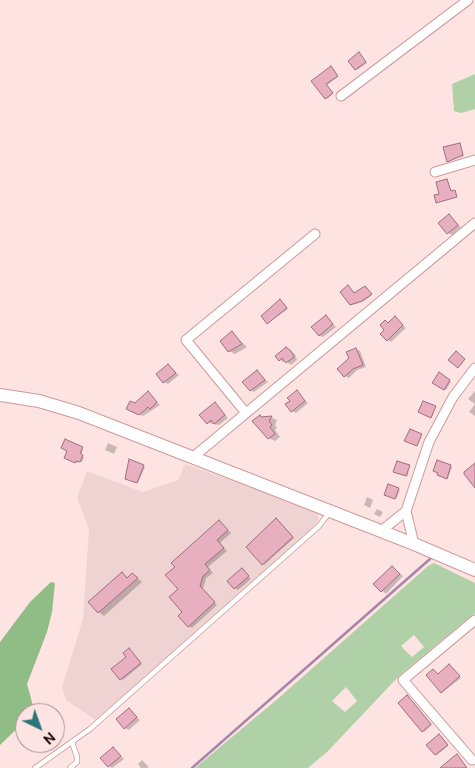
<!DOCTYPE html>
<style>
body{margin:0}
#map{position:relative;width:475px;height:768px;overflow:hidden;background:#fde4e3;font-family:Ubuntu,sans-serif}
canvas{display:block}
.north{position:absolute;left:15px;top:703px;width:50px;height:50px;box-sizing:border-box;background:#fde4e3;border:1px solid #a18b8b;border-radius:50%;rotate:138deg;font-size:14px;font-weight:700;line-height:20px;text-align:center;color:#180606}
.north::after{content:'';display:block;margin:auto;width:18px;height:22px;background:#2c7679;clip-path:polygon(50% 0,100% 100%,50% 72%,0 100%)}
</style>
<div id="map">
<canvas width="475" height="768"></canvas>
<div class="north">N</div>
</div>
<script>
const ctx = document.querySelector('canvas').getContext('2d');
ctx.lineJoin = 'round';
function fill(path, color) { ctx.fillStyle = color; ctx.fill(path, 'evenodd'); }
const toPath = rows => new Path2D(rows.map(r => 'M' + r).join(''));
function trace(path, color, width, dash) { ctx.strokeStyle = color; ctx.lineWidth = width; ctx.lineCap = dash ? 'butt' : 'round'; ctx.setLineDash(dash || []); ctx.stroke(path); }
fill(toPath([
 [185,464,317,511,319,520,307,534,97,721,66,700,62,687,83,619,89,530,77,497,87,471,143,492,178,480]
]), '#efd3d2');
fill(toPath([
 [475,74,475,109,461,113,454,111,452,84],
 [434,563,475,583,475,613,400,675,328,751,308,768,195,768,281,696,428,566],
 [414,635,424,647,412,657,401,646],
 [346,687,357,701,345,712,332,701]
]), '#b0d1a7');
fill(toPath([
 [51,582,55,583,52,612,47,632,27,684,35,713,25,713,25,721,0,745,0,642,30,602]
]), '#90bc85');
fill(toPath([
 [360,54,367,63,357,70,356,69],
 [332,69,338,77,327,85,333,94,327,99,313,81],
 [459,145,464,156,448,161],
 [449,216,461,227,452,235,448,233],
 [349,287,355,294,366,288,372,295,364,301,353,305],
 [282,302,288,309,268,323],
 [326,317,336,327,323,337,319,335],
 [395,318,406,328,391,342,388,340,385,321,389,323],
 [232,333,247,347,235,354,229,351],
 [286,348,295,354,297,360,291,365,286,361,283,362,280,360],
 [356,349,360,351,366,367,357,370,349,378,345,376,350,358],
 [168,365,179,375,168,384,164,382],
 [257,372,268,382,254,392,250,390],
 [440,374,451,382,446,390,434,382],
 [475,391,475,416,469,412,475,404,468,399],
 [297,392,308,403,296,413,292,411,291,401],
 [148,393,160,405,143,416,131,411],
 [215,404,228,418,219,425,208,423],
 [271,417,277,420,275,425,277,428,275,430,280,437,275,441,269,438,263,418],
 [66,441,83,449,81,455,84,457,82,462,78,460,77,463,66,458,69,450],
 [108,443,117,447,114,454,105,450],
 [130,461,145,467,138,483,126,478],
 [438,462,452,467,448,478,439,476],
 [409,466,408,476,396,472],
 [389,485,400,490,396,499,386,494],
 [367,497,373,500,370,508,364,505],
 [377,509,383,512,380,517,374,514],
 [278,520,294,538,264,565,262,564],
 [219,522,231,533,220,543,227,551,208,567,213,573,206,578,203,589,217,605,192,628,188,626,184,612,179,589],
 [392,567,403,576,386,594,375,584],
 [242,570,251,579,238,590,235,588],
 [122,574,129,578,132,574,142,582,104,616,99,612],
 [130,650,142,664,123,680,113,669,128,657],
 [450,665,461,678,443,692,442,692],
 [408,698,432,725,424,732,423,731],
 [129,710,140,720,129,730,125,728],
 [441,736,448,746,437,755,436,754],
 [113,748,124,759,112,768,109,766],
 [142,760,149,767,147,768,141,768,138,764]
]), '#0003');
trace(toPath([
 [192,768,430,559]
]), '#a883aa', 2.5);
const building = toPath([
 [359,52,366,62,355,70,348,61,359,52],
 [331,66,338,76,326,84,333,93,325,99,311,81,331,66],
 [460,143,463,155,447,162,443,147,460,143],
 [447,179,451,191,455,190,457,197,436,203,434,195,439,194,436,182,447,179],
 [449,214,458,225,447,234,438,223,449,214],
 [348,285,354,293,365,286,372,294,362,301,350,305,340,292,348,285],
 [280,299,287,308,267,324,261,316,280,299],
 [326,315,333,324,319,336,311,327,326,315],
 [395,316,403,325,387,341,380,334,384,330,380,325,385,320,388,323,395,316],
 [232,331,242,344,228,352,220,341,232,331],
 [286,347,291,351,294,357,286,363,282,358,279,361,275,356,286,347],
 [356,348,363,365,353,369,344,377,337,369,349,358,346,352,356,348],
 [456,351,465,359,458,368,448,360,456,351],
 [168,364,176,373,163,383,156,374,168,364],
 [257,370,265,380,250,391,242,382,257,370],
 [439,372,450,380,444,390,432,383,439,372],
 [297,390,305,401,291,412,285,404,290,401,287,398,297,390],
 [148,391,157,402,150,409,148,407,139,415,126,409,130,401,135,403,148,391],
 [423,401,436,406,431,418,418,412,423,401],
 [215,402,225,415,214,424,211,420,207,424,199,415,215,402],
 [260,415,261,417,272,416,269,421,272,425,270,427,275,434,268,439,252,421,260,415],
 [410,429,422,434,417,446,404,441,410,429],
 [65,439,83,447,80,453,83,455,80,462,76,461,75,463,64,458,67,451,61,448,65,439],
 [129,459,144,465,137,483,125,479,129,459],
 [437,460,451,465,447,479,437,475,438,473,433,471,437,460],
 [397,461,410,465,406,476,393,472,397,461],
 [475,463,475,488,464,474,464,472,475,463],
 [388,484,399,488,395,499,384,495,388,484],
 [276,518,293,537,262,565,246,547,276,518],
 [219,520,228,530,217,540,224,548,205,564,210,570,203,576,200,586,215,602,188,627,178,616,182,612,169,597,178,589,165,575,175,567,171,563,219,520],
 [392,566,400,574,381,592,373,584,392,566],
 [242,568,249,576,234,589,227,581,242,568],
 [122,572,127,578,132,573,138,578,98,613,88,602,122,572],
 [129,648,141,663,120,680,111,669,126,657,123,653,129,648],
 [449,664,460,676,441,693,426,675,433,669,438,674,449,664],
 [407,695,431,724,422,732,398,703,407,695],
 [129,708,137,717,124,729,116,719,129,708],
 [439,734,448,745,435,755,426,745,439,734],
 [113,747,121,756,108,767,100,758,113,747],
 [457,754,467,768,440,768,453,757,457,754]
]);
fill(building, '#e7afc0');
trace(building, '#a06e7d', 1);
const lane = toPath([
 [35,768,90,729,319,526,329,513],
 [70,768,77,762,77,757,72,742]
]);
const street = toPath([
 [341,96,468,0],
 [435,172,475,160],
 [246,413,186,340,315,234],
 [192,458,475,223],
 [406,511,414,544],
 [381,531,406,511,429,442,453,397,475,368],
 [472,760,403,680,475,620]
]);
const secondary = toPath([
 [0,395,39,401,79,413,414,544,475,570]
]);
trace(lane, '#d09898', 6);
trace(street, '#d09898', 11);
trace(secondary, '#d09898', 14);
trace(lane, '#fff', 4.5);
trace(street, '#fff', 9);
trace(secondary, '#fff', 12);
</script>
